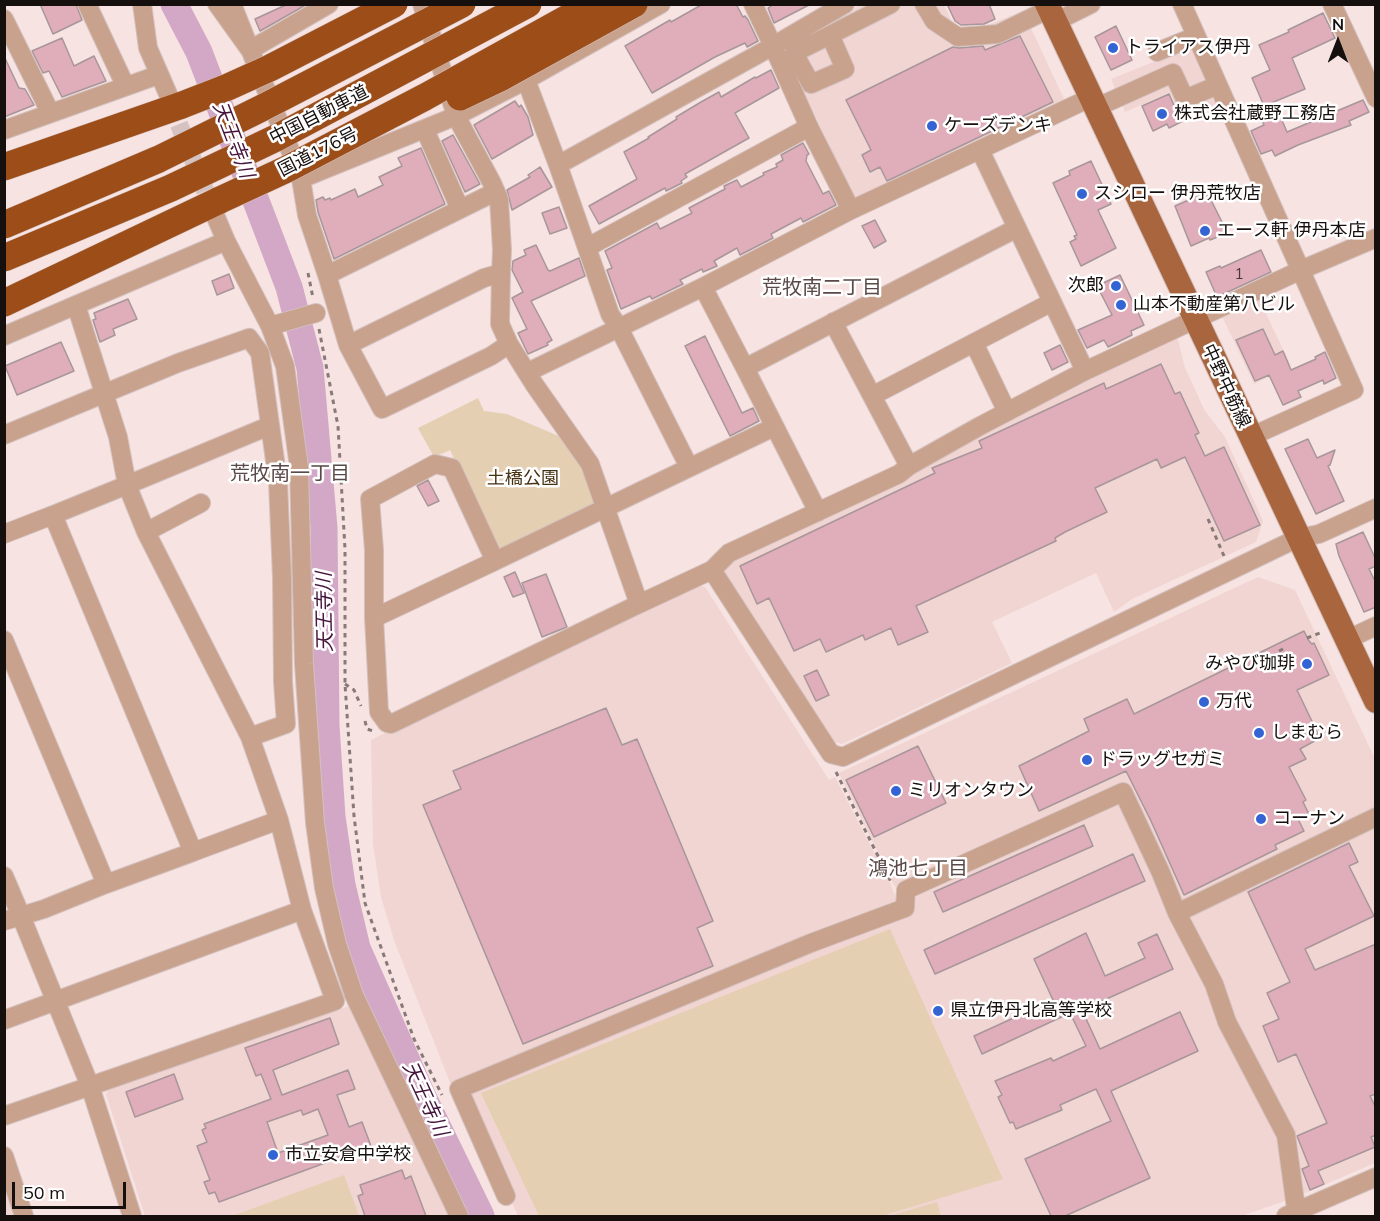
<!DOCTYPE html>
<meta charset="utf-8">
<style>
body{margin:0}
#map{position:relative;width:1380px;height:1221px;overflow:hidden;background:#f7e3e1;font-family:Mulish,sans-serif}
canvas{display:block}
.frame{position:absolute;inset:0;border:6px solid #150f0e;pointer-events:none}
.north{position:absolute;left:1308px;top:12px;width:60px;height:60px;-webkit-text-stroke:4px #fff;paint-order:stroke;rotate:0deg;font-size:16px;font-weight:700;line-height:24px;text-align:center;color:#150f0e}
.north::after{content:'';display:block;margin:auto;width:21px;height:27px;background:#150f0e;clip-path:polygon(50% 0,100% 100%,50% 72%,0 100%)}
.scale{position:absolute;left:12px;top:1182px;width:114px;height:27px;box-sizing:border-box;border:3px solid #150f0e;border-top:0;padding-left:8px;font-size:18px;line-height:21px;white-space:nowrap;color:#150f0e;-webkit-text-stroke:4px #fff;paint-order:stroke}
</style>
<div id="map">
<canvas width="1380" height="1221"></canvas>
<div class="frame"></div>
<div class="north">N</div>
<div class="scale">50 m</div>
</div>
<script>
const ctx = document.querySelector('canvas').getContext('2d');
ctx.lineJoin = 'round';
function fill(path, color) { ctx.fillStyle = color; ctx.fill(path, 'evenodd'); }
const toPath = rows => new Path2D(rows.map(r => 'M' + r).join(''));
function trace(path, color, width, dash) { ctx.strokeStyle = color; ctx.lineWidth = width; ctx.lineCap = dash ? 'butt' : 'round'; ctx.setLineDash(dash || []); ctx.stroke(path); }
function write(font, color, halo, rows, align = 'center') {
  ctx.font = font + ' Mulish,"Noto Sans JP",sans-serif'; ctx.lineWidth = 5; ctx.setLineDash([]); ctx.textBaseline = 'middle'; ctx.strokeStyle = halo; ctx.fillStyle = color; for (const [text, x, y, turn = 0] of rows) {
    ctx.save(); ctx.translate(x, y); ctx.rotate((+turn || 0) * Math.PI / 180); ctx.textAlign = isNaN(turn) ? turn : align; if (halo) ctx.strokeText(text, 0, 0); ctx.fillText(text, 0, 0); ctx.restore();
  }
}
fill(toPath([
 [860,5,944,5,954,26,978,29,1023,11,1064,99,1062,103,857,200,854,198,784,50,784,47],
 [1193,46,1220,105,1183,123,1168,93,1125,112,1111,79],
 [1259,299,1291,366,1254,384,1222,316],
 [1175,336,1177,336,1185,368,1205,411,1225,437,1263,521,1256,542,1132,599,1114,612,1096,573,992,622,1012,663,842,744,829,740,723,575,723,569,733,558,982,431],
 [1258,577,1295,590,1375,759,1375,811,1179,908,1168,875,1127,784,895,887,839,773],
 [697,585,705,587,829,780,835,777,891,885,898,905,451,1085,395,943,381,897,373,844,371,740],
 [1118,799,1281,1140,1288,1200,1241,1216,518,1216,466,1097,472,1089,913,910,918,890],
 [1375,824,1375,1163,1303,1194,1294,1131,1236,1026,1187,918],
 [349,1006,449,1216,145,1216,106,1094,112,1086],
 [5,1174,18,1216,5,1216]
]), '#f1d5d2');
fill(toPath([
 [478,398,484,411,507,414,568,440,585,462,597,500,595,507,505,548,496,547,450,450,434,457,418,428],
 [890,929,1003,1179,882,1216,539,1216,481,1093],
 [344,1175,359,1216,232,1216],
 [937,1202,941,1216,889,1216]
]), '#e5cfb3');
trace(toPath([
 [174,4,199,52,289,287,310,368,324,528,326,726,332,817,342,885,357,948,422,1095,481,1216]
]), '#d2a8c6', 27);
const building = toPath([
 [40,4,76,4,82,20,53,34,40,4],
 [288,4,304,6,260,31,255,19,288,4],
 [703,4,736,4,743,17,745,16,748,20,758,41,747,47,745,43,715,57,652,93,625,46,670,20,671,22,703,4],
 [774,4,811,4,774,23,768,8,774,4],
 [947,4,989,4,995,19,984,24,961,25,955,21,947,4],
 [1323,13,1335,38,1292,58,1305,89,1264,106,1252,78,1270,70,1259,45,1289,32,1288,30,1323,13],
 [1116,26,1132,60,1111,70,1095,37,1116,26],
 [1020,36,1053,102,887,181,880,167,870,172,862,155,871,150,846,100,953,47,959,48,983,46,985,50,1020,36],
 [62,38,74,66,94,56,106,81,62,97,49,71,43,73,32,51,62,38],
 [4,56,19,88,25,89,34,105,4,117,4,56],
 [771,70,779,88,735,113,749,138,685,174,687,177,681,181,682,183,666,191,665,188,599,224,589,206,637,179,624,152,649,138,648,137,677,119,676,117,701,102,719,92,721,97,755,77,756,78,771,70],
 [1169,94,1181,122,1169,128,1167,124,1153,131,1142,106,1169,94],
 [1363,100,1369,112,1349,121,1351,125,1298,145,1275,156,1272,150,1261,154,1251,131,1264,125,1258,112,1275,104,1287,132,1363,100],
 [515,101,519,107,521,105,528,117,533,135,492,159,474,125,515,101],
 [453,135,480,184,465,192,442,141,453,135],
 [803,143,809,154,807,155,806,161,823,194,829,191,836,205,803,222,801,218,771,234,773,238,740,255,737,248,714,261,717,266,703,272,702,269,680,280,683,284,652,299,650,296,621,309,607,270,612,268,605,251,657,223,660,229,692,213,689,208,725,189,724,186,737,180,741,187,764,175,763,173,777,167,776,164,783,160,781,155,803,143],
 [421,148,445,204,334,259,318,212,316,200,323,197,325,200,330,198,331,200,355,189,358,197,383,185,379,177,402,166,398,158,421,148],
 [1091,161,1111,204,1098,210,1116,248,1081,266,1070,242,1076,239,1074,236,1077,235,1053,183,1070,175,1069,171,1091,161],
 [540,167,552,187,512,210,507,190,530,177,528,175,540,167],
 [1207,192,1226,230,1219,233,1220,236,1210,240,1209,238,1191,246,1175,206,1207,192],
 [559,207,567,228,550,234,542,213,559,207],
 [875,220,886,241,874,248,862,226,875,220],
 [536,245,548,270,550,271,579,258,585,276,531,301,552,340,547,343,548,345,528,354,518,333,527,329,512,298,523,292,512,270,513,261,526,255,524,250,536,245],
 [1261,250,1271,272,1217,297,1206,272,1220,266,1221,268,1261,250],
 [229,274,234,288,217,295,212,281,229,274],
 [1120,275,1144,325,1131,331,1132,335,1108,347,1104,340,1087,348,1078,330,1112,315,1097,286,1120,275],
 [128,299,137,319,113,329,115,335,100,342,93,320,96,319,94,313,128,299],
 [1263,329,1275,355,1283,351,1291,370,1316,359,1315,357,1325,352,1336,378,1324,384,1323,380,1298,391,1301,397,1283,405,1269,375,1255,381,1236,340,1263,329],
 [705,336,742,413,753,408,759,421,730,436,685,346,705,336],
 [61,342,74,371,17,395,5,366,61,342],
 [1060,345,1068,362,1052,370,1044,353,1060,345],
 [1161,364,1175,394,1180,392,1199,433,1195,435,1205,456,1224,447,1260,525,1224,541,1185,457,1161,468,1157,459,1095,488,1107,512,1065,532,1055,538,1056,541,916,606,928,632,898,645,891,628,865,640,863,635,826,652,820,639,794,651,769,598,757,604,740,566,935,473,932,468,982,448,979,441,1104,383,1106,389,1161,364],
 [1308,439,1317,458,1335,450,1330,465,1328,466,1344,501,1316,514,1285,449,1308,439],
 [428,480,439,501,428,506,417,486,428,480],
 [1363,532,1376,560,1376,566,1369,569,1376,583,1376,607,1364,612,1339,556,1336,544,1363,532],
 [515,572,524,593,513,597,504,577,515,572],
 [546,574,567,627,542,637,522,583,546,574],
 [1304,631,1309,641,1312,644,1314,643,1329,675,1297,690,1320,738,1300,749,1306,759,1289,767,1306,800,1303,802,1309,814,1298,819,1304,831,1275,845,1277,849,1184,895,1151,821,1126,771,1039,811,1019,766,1089,731,1084,719,1127,699,1134,714,1304,631],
 [817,670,829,695,816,701,804,676,817,670],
 [606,708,622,745,637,739,713,921,697,928,713,966,523,1044,423,805,461,789,453,771,606,708],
 [918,746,946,803,874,837,846,780,918,746],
 [1084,825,1093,846,943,912,934,892,1084,825],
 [1349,843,1358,862,1349,866,1374,916,1305,949,1315,970,1376,944,1376,1094,1370,1096,1376,1108,1376,1135,1371,1137,1375,1147,1318,1171,1324,1184,1310,1190,1302,1169,1309,1166,1297,1136,1327,1123,1296,1054,1278,1062,1263,1026,1279,1019,1267,993,1290,982,1248,892,1349,843],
 [1133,854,1145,881,935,974,924,950,1133,854],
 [1086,933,1105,976,1145,958,1138,943,1157,934,1173,969,1082,1010,1100,1049,1180,1012,1198,1051,1111,1091,1150,1178,1065,1216,1051,1216,1025,1159,1111,1121,1096,1089,1060,1105,1062,1110,1016,1129,1013,1122,1010,1123,998,1097,1002,1095,995,1081,1051,1058,1053,1061,1086,1046,1070,1013,982,1054,974,1036,1053,1000,1034,959,1086,933],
 [330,1018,339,1044,273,1070,282,1095,348,1070,355,1089,337,1095,349,1127,362,1122,371,1146,219,1202,215,1192,209,1194,204,1182,210,1180,197,1146,207,1142,202,1130,206,1128,204,1124,271,1099,261,1074,256,1076,245,1048,330,1018],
 [318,1109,328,1135,278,1153,267,1122,301,1110,303,1115,318,1109],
 [174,1074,183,1099,135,1117,126,1092,174,1074],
 [402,1170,405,1179,411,1176,426,1216,365,1216,358,1196,363,1194,360,1185,402,1170]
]);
fill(building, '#e0adba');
trace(building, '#a7969a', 1.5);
trace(toPath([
 [169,99,214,213]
]), '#d5c3c1', 18, [18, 9]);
const minor = toPath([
 [87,4,125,85],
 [142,4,148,48,168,94],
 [217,4,250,50,329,4],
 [232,4,300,175],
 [753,4,773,46,845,4],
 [924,4,934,21,958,37,998,34,1049,9],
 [1182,4,1354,390,1250,437],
 [1332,4,1376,98],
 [4,19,50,112],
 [1055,22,1091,4],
 [830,35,845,69,811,84,794,53,830,35,891,4],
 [1157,52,1196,36],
 [526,80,558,165,773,46,809,127,851,210],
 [1095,108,1173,73,1185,99,1218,85],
 [4,130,158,75],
 [425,130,460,209],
 [980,150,1085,371,1301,270,1376,238],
 [558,165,610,314,619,328,689,467],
 [495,192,327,275,348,345,382,409,491,356,509,344,534,384,590,464,639,604,712,570,729,553,899,474,909,466,833,322],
 [215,215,226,241,270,326,285,366,299,467,304,664,315,823,324,888,337,944,354,995,459,1216],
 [588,247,809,127],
 [501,273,500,324,509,344],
 [327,275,307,215,301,179,456,116,422,4],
 [703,287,745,368,1017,228],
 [76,305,226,241],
 [270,326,316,313],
 [4,336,76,305,118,437,127,485,53,515,193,852,106,884,4,640],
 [974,343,1007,412],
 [348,345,484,278,501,273,502,250,499,199,492,183,456,116,526,80,661,4],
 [745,368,818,512],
 [528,372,703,287,851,210,1090,98],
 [872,396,1052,302],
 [4,435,178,363,249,338,260,353,278,482,282,578,283,682,286,724,250,737],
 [909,466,980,426,1085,371],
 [146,532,201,503],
 [4,534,53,515],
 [712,570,831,754,843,757,1298,538,1319,534,1376,508],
 [639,604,391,724,387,723,379,712,374,618,374,550,370,499,435,464,452,468,495,561,774,427],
 [374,618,495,561],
 [1346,640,1376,626],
 [193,852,279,820],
 [4,876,21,916,4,921],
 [106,884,44,909,21,916,90,1086,132,1216],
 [1177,913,1376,817],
 [4,1020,302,910],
 [4,1116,335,1001,302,910,279,820,250,737,146,532,127,485,269,426],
 [4,1156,24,1216],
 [506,1196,459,1089,811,943,905,908,906,890,1123,792,1161,873,1177,913,1214,984,1227,1022,1286,1135,1297,1216],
 [1286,1216,1376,1177]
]);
const major = toPath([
 [1047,4,1376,701]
]);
const highway = toPath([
 [4,167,182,105],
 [4,303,220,200]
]);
trace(minor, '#d3c1bf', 20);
trace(major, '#d3c1bf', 26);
trace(highway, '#d3c1bf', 28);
trace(toPath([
 [308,273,313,298],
 [319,329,338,426,345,549,345,684,354,816,365,903,414,1039,442,1095],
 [1208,519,1224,556],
 [1307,638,1320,633],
 [1279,651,1287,647],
 [345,684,354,690,361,706],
 [365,721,367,729,373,731],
 [836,772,892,884]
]), '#877a79', 3, [4.5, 4.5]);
trace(minor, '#c9a28d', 18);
trace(major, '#a9653d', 24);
trace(highway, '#9c4d18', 27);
const highwayBridge = toPath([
 [460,97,502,77,634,4],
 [182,105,228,87,270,68,394,4],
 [220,200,287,169,425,97,593,4],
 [4,225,159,159,262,108,462,4],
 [4,258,171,188,276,138,528,4]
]);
trace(highwayBridge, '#d3c1bf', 28, []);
trace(highwayBridge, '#9c4d18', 27);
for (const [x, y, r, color] of [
 [1113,48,6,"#3464d4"],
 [1162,114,6,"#3464d4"],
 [932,126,6,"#3464d4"],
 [1082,194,6,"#3464d4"],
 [1205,231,6,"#3464d4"],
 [1116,286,6,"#3464d4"],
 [1121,305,6,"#3464d4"],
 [1307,664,6,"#3464d4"],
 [1204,702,6,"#3464d4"],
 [1259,733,6,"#3464d4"],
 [1087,760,6,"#3464d4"],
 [896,791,6,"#3464d4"],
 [1261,819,6,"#3464d4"],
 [938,1011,6,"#3464d4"],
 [273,1155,6,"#3464d4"]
]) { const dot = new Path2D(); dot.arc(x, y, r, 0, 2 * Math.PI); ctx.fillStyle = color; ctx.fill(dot); trace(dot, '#fff', 2); }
write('15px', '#483639', null, [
 ["1",1239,274]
]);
write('18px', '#150f0e', '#fff', [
 ["トライアス伊丹",1125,48],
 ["株式会社蔵野工務店",1174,114],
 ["ケーズデンキ",944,126],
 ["スシロー 伊丹荒牧店",1094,194],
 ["エース軒 伊丹本店",1217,231],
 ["次郎",1104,286,"right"],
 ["山本不動産第八ビル",1133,305],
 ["みやび珈琲",1295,664,"right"],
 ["万代",1216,702],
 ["しまむら",1271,733],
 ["ドラッグセガミ",1099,760],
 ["ミリオンタウン",908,791],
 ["コーナン",1273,819],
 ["県立伊丹北高等学校",950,1011],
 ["市立安倉中学校",285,1155]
], 'left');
write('18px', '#150f0e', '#fff', [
 ["中国自動車道",319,115,-27],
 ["国道176号",318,152,-27],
 ["中野中筋線",1226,386,65]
]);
write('18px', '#473112', '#fff', [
 ["土橋公園",523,479]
]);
write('italic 20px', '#46153c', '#fff', [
 ["天王寺川",233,140,69],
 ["天王寺川",325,612,-91],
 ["天王寺川",425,1099,65]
]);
write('20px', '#594947', '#fff', [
 ["荒牧南二丁目",822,288],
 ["荒牧南一丁目",290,474],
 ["鴻池七丁目",918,869]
]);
</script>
